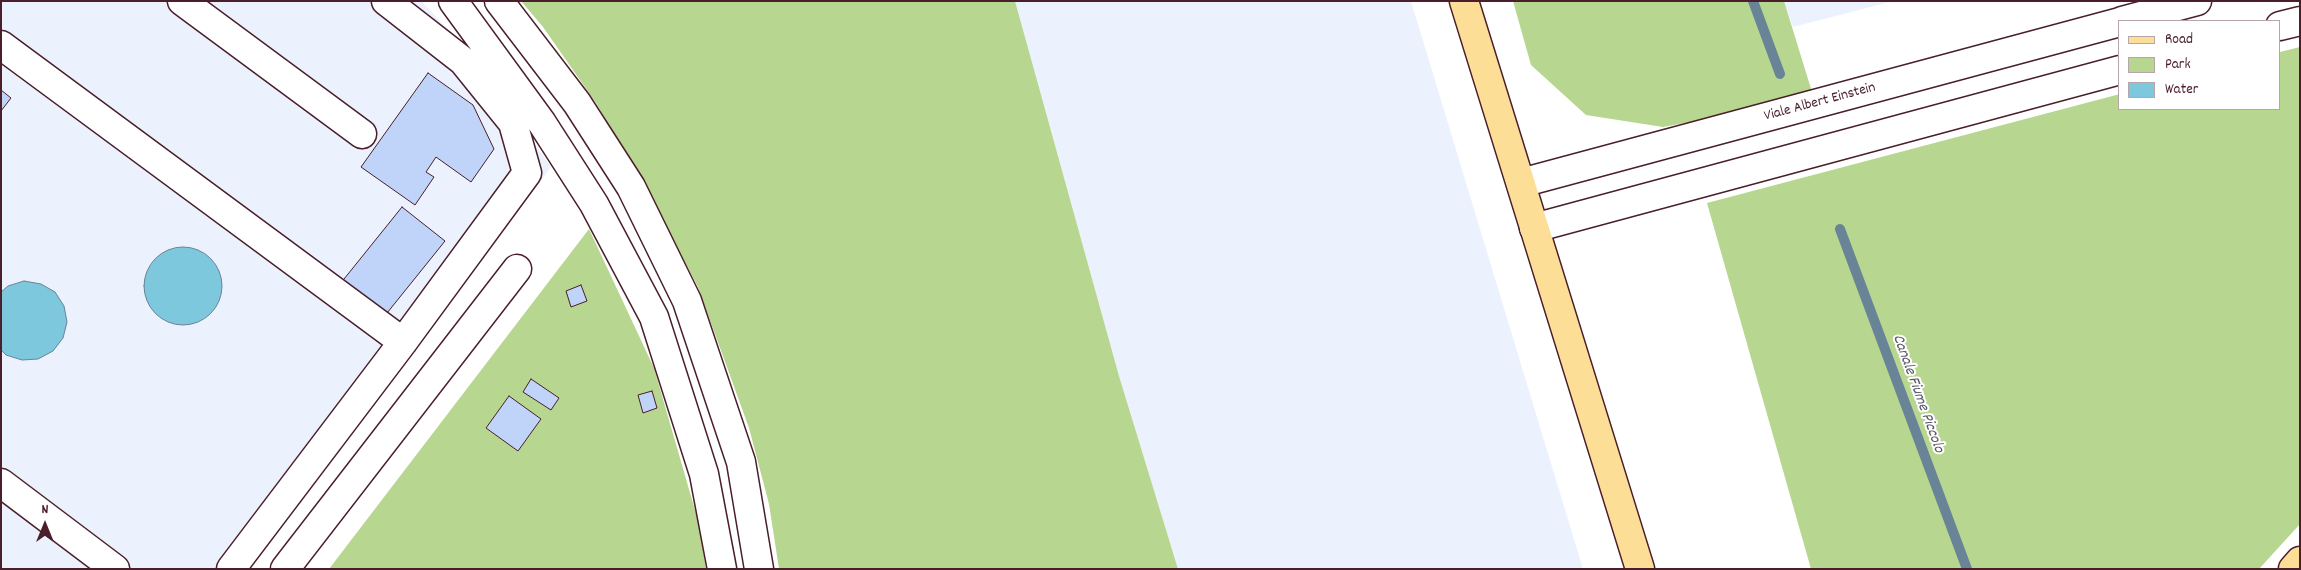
<!DOCTYPE html>
<style>
body{margin:0}
#map{position:relative;width:2301px;height:570px;overflow:hidden;background:#fff;font-family:Dekko,sans-serif}
canvas{display:block}
.frame{position:absolute;inset:0;border:2px solid #4a1f2b;pointer-events:none}
.legend{position:absolute;left:2118px;top:20px;width:162px;height:90px;box-sizing:border-box;background:#fff;border:1px solid #b7a5aa;margin:0;padding:6px 9px;list-style:none;font-size:15px;color:#4a1f2b}
.legend li{display:flex;align-items:center;gap:10px;height:25px}
.legend b{width:25px;border:1px solid #b7a5aa}
.north{position:absolute;left:20px;top:500px;width:50px;height:50px;-webkit-text-stroke:4px #fff;paint-order:stroke;rotate:0deg;font-size:14px;font-weight:700;line-height:20px;text-align:center;color:#4a1f2b}
.north::after{content:'';display:block;margin:auto;width:18px;height:22px;background:#4a1f2b;clip-path:polygon(50% 0,100% 100%,50% 72%,0 100%)}
</style>
<div id="map">
<canvas width="2301" height="570"></canvas>
<div class="frame"></div>
<ul class="legend">
<li><b style="height:6px;background:#fdde96"></b>Road</li>
<li><b style="height:14px;background:#b7d68f"></b>Park</li>
<li><b style="height:14px;background:#7ec8de"></b>Water</li>
</ul>
<div class="north">N</div>
</div>
<script>
const ctx = document.querySelector('canvas').getContext('2d');
ctx.lineJoin = 'round';
function fill(path, color) { ctx.fillStyle = color; ctx.fill(path, 'evenodd'); }
const toPath = rows => new Path2D(rows.map(r => 'M' + r).join(''));
function trace(path, color, width, dash) { ctx.strokeStyle = color; ctx.lineWidth = width; ctx.lineCap = dash ? 'butt' : 'round'; ctx.setLineDash(dash || []); ctx.stroke(path); }
function write(font, color, halo, rows, align = 'center') {
  ctx.font = font + ' Dekko,sans-serif'; ctx.lineWidth = 4; ctx.setLineDash([]); ctx.textBaseline = 'middle'; ctx.strokeStyle = halo; ctx.fillStyle = color; for (const [text, x, y, turn = 0] of rows) {
    ctx.save(); ctx.translate(x, y); ctx.rotate((+turn || 0) * Math.PI / 180); ctx.textAlign = isNaN(turn) ? turn : align; if (halo) ctx.strokeText(text, 0, 0); ctx.fillText(text, 0, 0); ctx.restore();
  }
}
fill(toPath([
 [1,1,421,1,471,53,551,167,250,569,1,569],
 [1015,1,1411,1,1583,569,1178,569,1119,376],
 [1784,1,1894,1,1793,27]
]), '#ecf2fd');
fill(toPath([
 [521,1,1015,1,1119,376,1178,569,779,569,769,504,749,428,698,287,645,186,596,103,543,27],
 [1513,1,1784,1,1812,92,1728,115,1663,127,1586,115,1531,65],
 [2300,47,2300,524,2259,569,1811,569,1707,203,2120,94,2120,109,2280,109,2280,52],
 [589,229,654,368,699,524,706,569,329,569]
]), '#b7d68f');
const water = toPath([
 '144 286a39 39 0 1 1 78 0a39 39 0 1 1-78 0Z',
 [24,281,41,284,55,292,64,306,67,322,63,338,53,351,38,359,22,360,6,355,1,350,1,292,8,286,24,281]
]);
fill(water, '#7ec8de');
trace(water, '#698496', 1);
trace(toPath([
 [1753,1,1780,74],
 [1840,229,1967,569]
]), '#698496', 10);
const building = toPath([
 [428,73,473,105,494,149,471,182,436,157,426,172,434,177,415,205,361,167,428,73],
 [1,90,11,98,1,111,1,90],
 [402,207,445,241,383,318,340,284,402,207],
 [581,285,587,301,571,307,566,291,581,285],
 [531,379,559,398,551,410,523,392,531,379],
 [652,391,657,408,643,413,638,395,652,391],
 [509,396,541,419,518,451,486,428,509,396]
]);
fill(building, '#c0d4f9');
trace(building, '#4a1f2b', 1);
const minor = toPath([
 [182,1,362,134],
 [453,1,542,123,594,204,654,317,704,474,722,569],
 [499,1,577,103,631,187,687,301,741,462,759,569],
 [2122,21,2197,1],
 [2280,26,2300,21],
 [1,45,403,342],
 [1521,183,2120,22],
 [1534,228,2120,70],
 [1,483,115,569],
 [231,569,403,342,527,173,513,123,463,61,386,1],
 [285,569,517,269]
]);
const major = toPath([
 [1464,1,1640,569],
 [2293,569,2300,561]
]);
trace(minor, '#4a1f2b', 31);
trace(major, '#4a1f2b', 31);
trace(minor, '#fff', 28);
trace(major, '#fdde96', 28);
write('15px', '#4a1f2b', '#fff', [
 ["Viale Albert Einstein",1820,103,-15]
]);
write('italic 16px', '#5c5a6a', '#fff', [
 ["Canale Fiume Piccolo",1917,394,70]
]);
</script>
